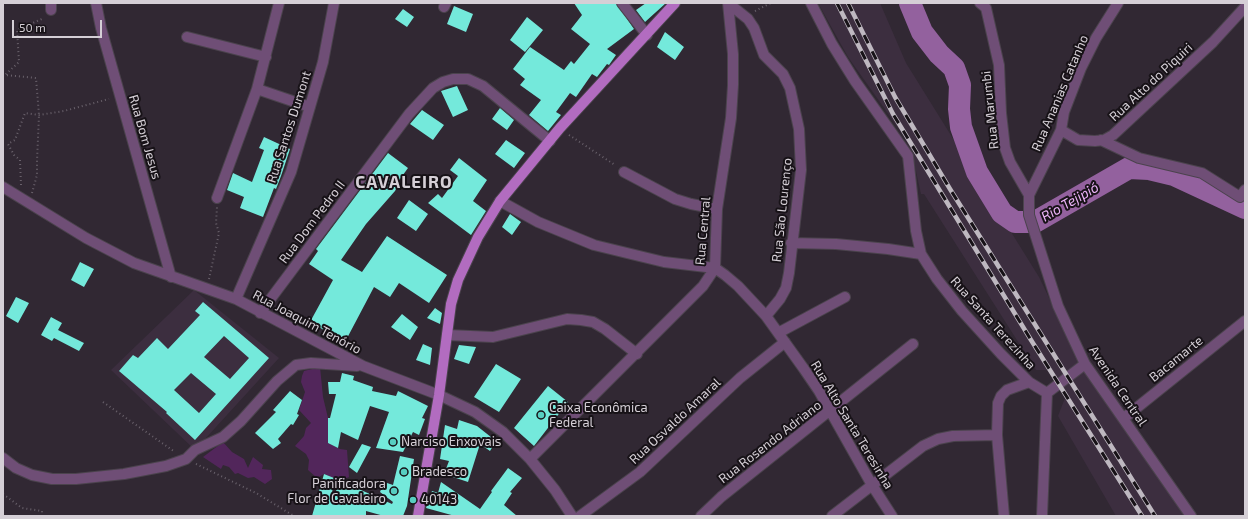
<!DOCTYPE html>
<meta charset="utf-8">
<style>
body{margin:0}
#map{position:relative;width:1248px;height:519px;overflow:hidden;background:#312833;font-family:"Exo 2",sans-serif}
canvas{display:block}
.frame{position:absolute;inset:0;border:4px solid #d5cfd6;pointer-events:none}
.scale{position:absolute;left:12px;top:20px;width:90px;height:18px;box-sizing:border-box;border:2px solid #d5cfd6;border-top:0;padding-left:5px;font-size:12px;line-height:14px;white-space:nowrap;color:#d5cfd6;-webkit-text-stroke:3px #171217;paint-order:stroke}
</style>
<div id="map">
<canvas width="1248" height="519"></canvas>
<div class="frame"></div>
<div class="scale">50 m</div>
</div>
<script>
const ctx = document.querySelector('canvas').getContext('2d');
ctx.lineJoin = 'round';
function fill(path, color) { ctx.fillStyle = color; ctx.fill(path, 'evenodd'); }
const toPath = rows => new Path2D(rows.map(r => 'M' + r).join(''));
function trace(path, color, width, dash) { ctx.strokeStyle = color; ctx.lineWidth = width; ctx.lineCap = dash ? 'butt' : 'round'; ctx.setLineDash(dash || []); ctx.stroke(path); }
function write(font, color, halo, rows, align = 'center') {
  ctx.font = font + ' "Exo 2",sans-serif'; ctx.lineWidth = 4; ctx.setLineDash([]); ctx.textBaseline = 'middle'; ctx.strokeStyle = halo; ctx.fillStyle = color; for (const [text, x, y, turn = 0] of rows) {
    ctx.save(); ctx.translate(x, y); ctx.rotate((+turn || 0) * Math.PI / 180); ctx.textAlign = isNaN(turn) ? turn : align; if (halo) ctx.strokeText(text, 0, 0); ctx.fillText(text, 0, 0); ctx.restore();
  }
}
fill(toPath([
 [818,3,880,3,906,63,1039,277,1077,356,1185,516,1116,516,1058,416,1065,398,1047,370,1036,370,924,194,921,194,912,153,904,136,848,57],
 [194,290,279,358,195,450,111,370]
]), '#3c2e3f');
fill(toPath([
 [320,367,323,397,328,418,328,443,340,449,347,450,349,477,340,481,324,474,317,478,308,470,309,460,306,454,295,446,304,436,306,428,311,423,299,410,305,392,301,382,302,376,304,371],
 [223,442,232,452,244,459,248,468,253,457,263,465,262,469,271,470,272,479,265,484,254,477,248,478,238,473,235,474,229,467,223,465,221,469,203,457]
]), '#52265b');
trace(toPath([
 [910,3,922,32,939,54,954,68,960,85,959,109,961,127,977,172,1002,213,1015,222,1035,222,1129,168,1149,169,1174,175,1245,208]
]), '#93619e', 22);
fill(toPath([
 [574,3,616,3,634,29,607,49,616,55,609,65,607,64,597,77,592,74,576,97,570,93,556,112,561,115,548,131,529,115,541,100,520,85,525,79,513,69,530,47,564,70,571,61,574,64,590,44,571,29,582,15],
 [646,3,666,3,645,22,636,10],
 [454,6,473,14,466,32,447,24],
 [403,9,414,17,407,27,395,19],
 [527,17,543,30,525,52,510,40],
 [665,32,684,47,675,60,657,47],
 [457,86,468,110,453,117,441,91],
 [500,108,514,120,507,130,492,119],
 [422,110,444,125,433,140,410,124],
 [264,137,290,149,281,176,276,189,274,188,263,217,240,208,244,197,227,190,233,173,252,182,264,150,259,148],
 [506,140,525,153,514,168,495,154],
 [388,153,408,168,395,186,397,187,395,191,366,224,341,260,362,272,387,236,447,275,429,303,399,283,390,297,374,287,345,342,310,322,333,280,309,264,318,251,316,249],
 [459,158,487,180,473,201,486,211,471,235,428,203,438,194,442,198,458,176,450,170],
 [409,200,428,214,416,231,397,218],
 [510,214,521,222,512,235,502,227],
 [80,262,94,269,84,287,71,280],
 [16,297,29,303,18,323,6,316],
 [203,302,269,358,195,440,166,413,167,412,119,371,133,355,138,358,157,338,168,349,200,315,195,311],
 [224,336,249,358,230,379,204,357],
 [191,373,216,394,199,413,174,390],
 [435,308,442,313,440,324,427,318],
 [402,314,418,327,410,340,391,327],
 [51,317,62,323,58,330,84,343,79,351,54,338,52,341,41,335],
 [423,344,432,348,430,365,416,360],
 [459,345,476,347,469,364,454,359],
 [496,364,521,379,499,412,474,397],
 [342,373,354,376,353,380,373,387,372,391,396,396,398,391,428,406,422,418,425,419,419,435,413,432,403,452,376,448,389,412,370,406,358,440,341,432,338,448,328,443,328,418,330,418,336,394,329,394,328,382,340,382],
 [548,386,568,402,534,446,514,428],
 [290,391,302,400,297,414,299,415,293,425,291,424,278,439,281,443,273,449,255,433,276,412,273,410],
 [459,420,477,426,496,441,490,451,480,444,468,482,444,474,449,461,440,459,445,425,457,429],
 [362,444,371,447,357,473,349,467],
 [400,456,414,459,407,506,403,516,384,516,366,511,366,516,312,516,324,474,334,478,331,501,341,481,392,504,393,502,380,492,384,482,393,485],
 [508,468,522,478,510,492,512,493,504,505,517,516,455,516,426,508,432,491,438,493,441,482,480,509,492,492,491,491]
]), '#74e9db');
const minor = toPath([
 [96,3,101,28,171,277],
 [622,3,647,35],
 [728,3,748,19,754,28,764,55,783,74,790,88,799,129,801,170,789,273,786,288,780,299,766,316],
 [811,3,832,44,855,81,908,156,916,231,921,254,937,279,962,311,1001,354,1029,382,1047,393,1042,516],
 [980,3,986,8,999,65,1001,113,1005,148,1010,162,1029,195,1029,215,1058,306,1085,364,1191,516],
 [444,7,446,3],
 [51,10,51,3],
 [187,37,266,57],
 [257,89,310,107],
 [1061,130,1078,140,1095,141,1104,140,1113,135,1213,42,1245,7],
 [1101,140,1139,158,1202,173,1240,197,1245,190],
 [624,172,675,199,691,204,717,209],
 [3,187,86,238,134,263,236,299,363,366,439,395,475,412,503,432,530,459,555,490,572,516],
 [1029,195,1061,130,1064,112,1081,68,1096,38,1118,3],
 [217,198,257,89,279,3],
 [500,201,538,222,594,245,664,262,715,268,725,275,738,286,766,316,804,369,819,391,872,485,892,516],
 [791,243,836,244,888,249,921,254],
 [236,299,291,172,323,62,334,3],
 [260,313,409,114,433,88,443,82,453,79,468,79,483,86,550,141],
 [778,333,845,297],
 [447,335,493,337,567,319,581,320,593,322,605,329,637,354],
 [1047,393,1085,364],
 [1124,418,1245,321],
 [3,458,16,468,32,475,52,479,76,479,124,474,166,466,186,459,195,450,223,437,241,421,277,381,296,365,311,363,357,366],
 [530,459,703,286,715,268,717,209,731,118,733,85,733,54,728,3],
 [580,516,640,472,740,378,785,342],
 [701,516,721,497,913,344],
 [832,516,923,446,938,439,953,436,997,435],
 [1004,516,997,435,998,403,1001,396,1007,390,1029,382]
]);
const major = toPath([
 [418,516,439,395,451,304,458,280,478,237,500,201,560,128,675,3]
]);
trace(minor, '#4b434d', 12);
trace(major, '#4b434d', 12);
trace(toPath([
 [755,11,771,3],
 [569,135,615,165],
 [21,185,20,160,14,155,8,144,15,140,25,113,39,115,64,111,109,99],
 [32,193,37,175,37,161,39,115,36,78,5,75,19,62,17,30,44,18],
 [209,279,219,233,216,223,217,207],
 [103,402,175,452],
 [196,464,256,493,294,516],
 [3,494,22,508,42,511,42,516]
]), '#69616b', 2, [1, 3]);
trace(minor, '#6f4e76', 10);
trace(major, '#b26cc0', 10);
const rail = toPath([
 [837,3,893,114,1031,340,1142,516],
 [848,3,895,97,950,189,1155,516]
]);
trace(rail, '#beb8c0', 4.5);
trace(rail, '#171217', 3, [9]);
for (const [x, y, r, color] of [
 [541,415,4,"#57cec1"],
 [393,442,4,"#57cec1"],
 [404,472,4,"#57cec1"],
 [394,491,4,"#57cec1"],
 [413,500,4,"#57cec1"]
]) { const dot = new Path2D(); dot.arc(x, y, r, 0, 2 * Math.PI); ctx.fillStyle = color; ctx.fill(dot); trace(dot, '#171217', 1.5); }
write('13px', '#d5cfd6', '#171217', [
 ["Rua Alto do Piquiri",1151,82,-43],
 ["Rua Ananias Catanho",1060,93,-67],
 ["Rua Marumbi",990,110,-96],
 ["Rua Santos Dumont",289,127,-72],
 ["Rua Bom Jesus",145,137,74],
 ["Rua São Lourenço",782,210,-84],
 ["Rua Dom Pedro II",312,222,-53],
 ["Rua Central",703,231,-85],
 ["Rua Joaquim Tenório",307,322,28],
 ["Rua Santa Terezinha",993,323,48],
 ["Bacamarte",1176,359,-39],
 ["Avenida Central",1118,386,56],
 ["Rua Osvaldo Amaral",675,421,-43],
 ["Rua Alto Santa Teresinha",852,425,59],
 ["Rua Rosendo Adriano",770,442,-38]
]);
write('13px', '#d5cfd6', '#171217', [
 ["Caixa Econômica",549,408],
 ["Federal",549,423],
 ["Narciso Enxovais",401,442],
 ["Bradesco",412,472],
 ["Panificadora",386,484,"right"],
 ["Flor de Cavaleiro",386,499,"right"],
 ["40143",421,500]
], 'left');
write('italic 14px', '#eab2f6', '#171217', [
 ["Rio Tejipió",1070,202,-30]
]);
ctx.letterSpacing = '1px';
write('bold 17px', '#d5cfd6', '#171217', [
 ["CAVALEIRO",404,182]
]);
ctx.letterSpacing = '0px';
</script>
